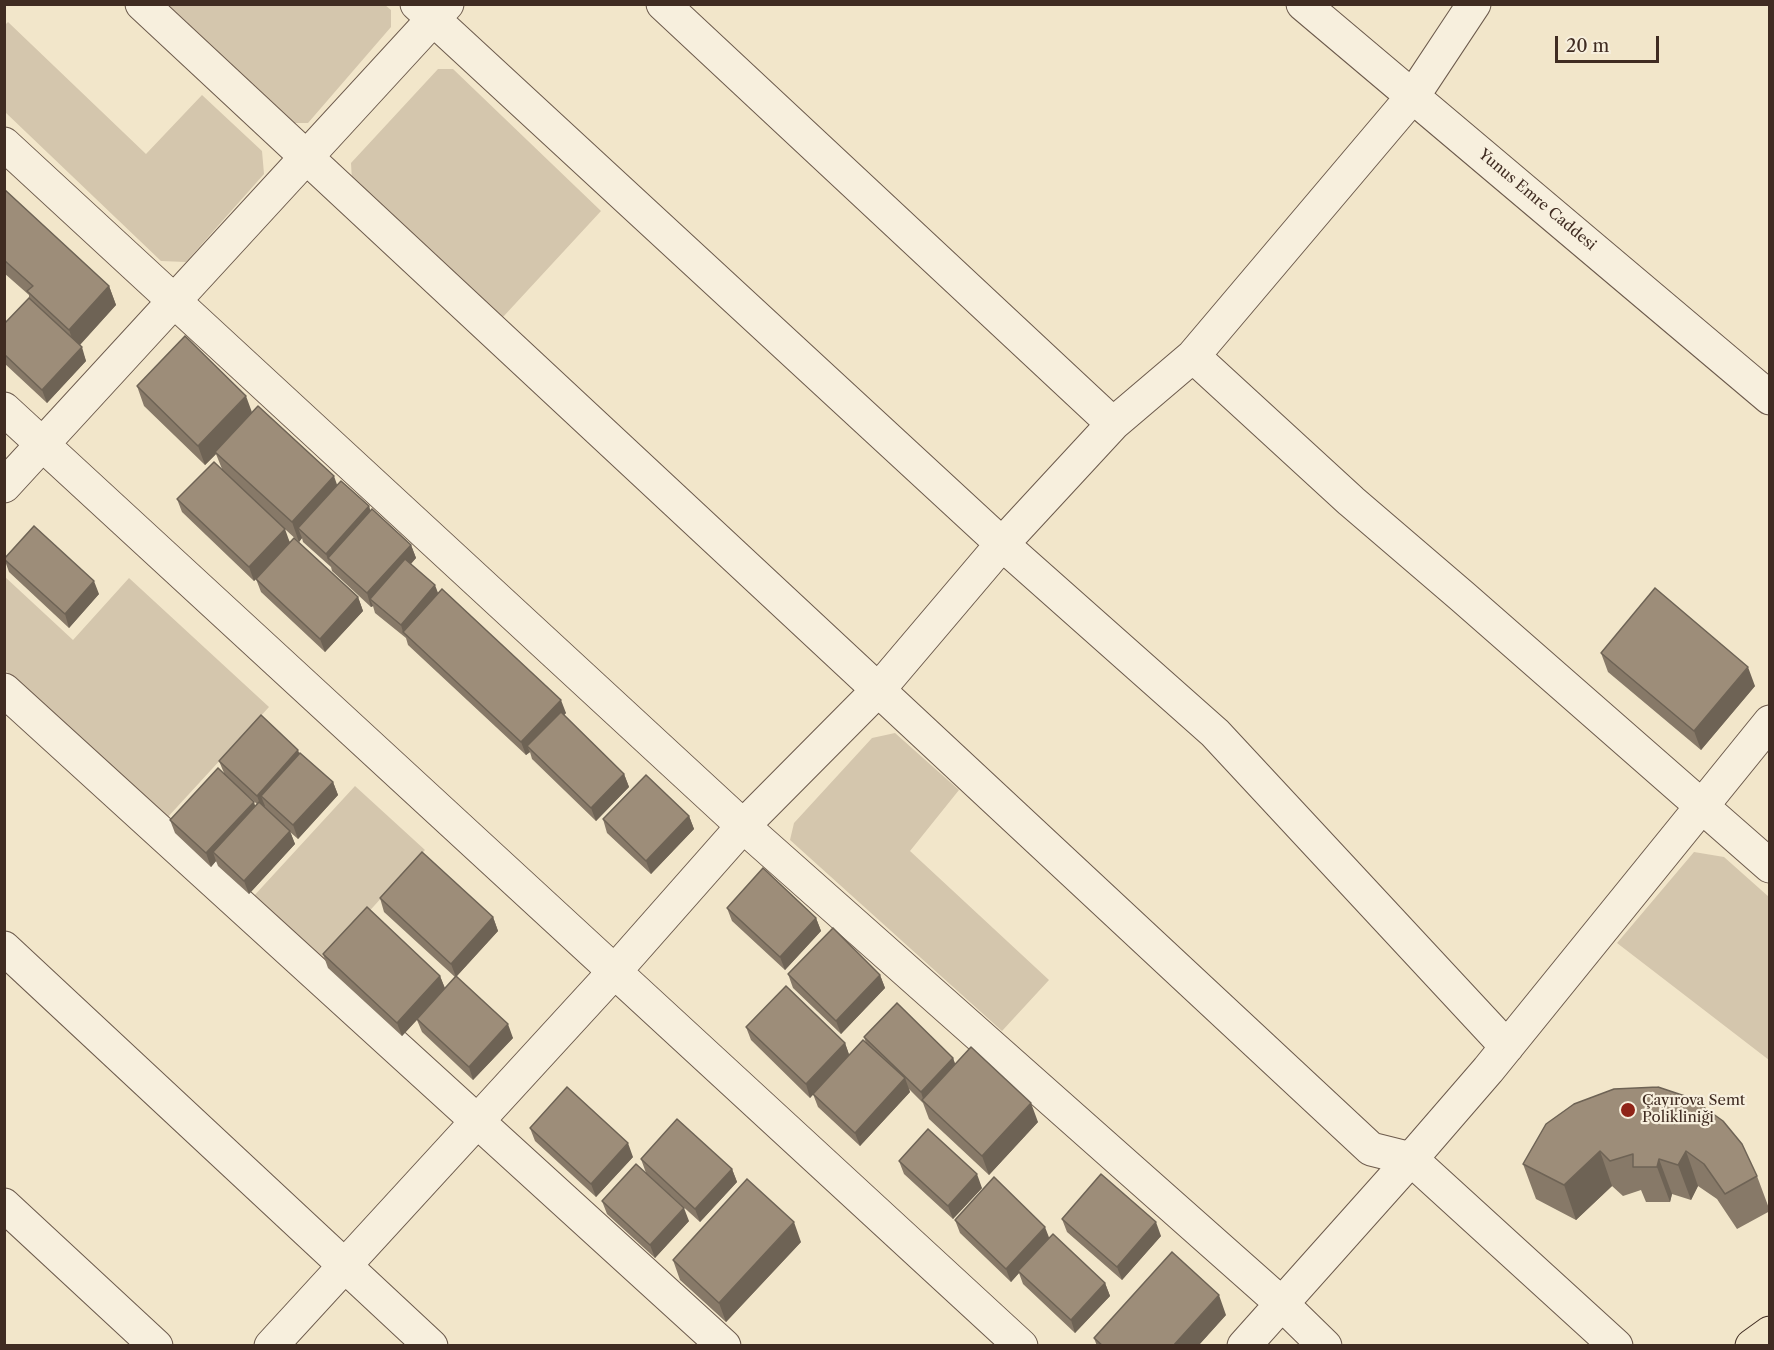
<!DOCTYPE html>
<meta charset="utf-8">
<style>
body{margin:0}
#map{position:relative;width:1774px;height:1350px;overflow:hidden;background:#f2e6ca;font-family:"Libre Caslon Text",serif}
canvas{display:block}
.frame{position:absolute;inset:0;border:6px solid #402c22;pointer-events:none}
.scale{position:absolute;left:1555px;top:36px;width:104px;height:27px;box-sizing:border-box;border:3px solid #402c22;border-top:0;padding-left:8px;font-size:18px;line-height:21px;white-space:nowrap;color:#402c22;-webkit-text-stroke:4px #f7efdd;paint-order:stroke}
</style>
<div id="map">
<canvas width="1774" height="1350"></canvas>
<div class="frame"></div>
<div class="scale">20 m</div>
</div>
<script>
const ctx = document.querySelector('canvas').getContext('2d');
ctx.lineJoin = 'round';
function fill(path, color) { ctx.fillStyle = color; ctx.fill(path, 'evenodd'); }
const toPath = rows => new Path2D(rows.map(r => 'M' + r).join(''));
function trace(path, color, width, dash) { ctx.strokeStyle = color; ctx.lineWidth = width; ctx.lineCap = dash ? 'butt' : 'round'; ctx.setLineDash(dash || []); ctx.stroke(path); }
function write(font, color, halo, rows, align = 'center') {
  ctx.font = font + ' "Libre Caslon Text",serif'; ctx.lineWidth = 4.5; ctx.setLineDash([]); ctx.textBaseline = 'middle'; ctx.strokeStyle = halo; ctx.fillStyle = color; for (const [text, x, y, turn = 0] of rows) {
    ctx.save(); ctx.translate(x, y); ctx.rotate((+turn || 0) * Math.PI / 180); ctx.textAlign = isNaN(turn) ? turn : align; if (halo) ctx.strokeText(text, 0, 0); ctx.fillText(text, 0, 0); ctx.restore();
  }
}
fill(toPath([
 [162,5,385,5,391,10,391,27,308,123,292,123],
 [8,22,146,154,202,95,262,151,264,174,186,262,161,261,5,112,4,26],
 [438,69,453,69,601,211,503,317,352,181,351,163],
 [4,576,73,640,129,578,269,707,166,819,5,670],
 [895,733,959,790,910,851,1049,980,1002,1031,790,840,794,823,872,738],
 [355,786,425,850,323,962,252,898],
 [1694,852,1724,857,1769,897,1769,1060,1617,943]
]), '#d4c6ad');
const minor = toPath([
 [142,4,1371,1149,1411,1159,1616,1346],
 [417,4,1002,544,1215,733,1507,1047],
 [663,4,1113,424],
 [1303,4,1770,398],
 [4,144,743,826,1281,1303,1325,1346],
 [1193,356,1351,501,1463,597,1770,866],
 [4,409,1021,1346],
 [4,486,447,4],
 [4,690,724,1346],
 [4,948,431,1346],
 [4,1205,156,1346],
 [271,1346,615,971,743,826,879,689,1002,544,1113,424,1193,356,1413,96,1474,4],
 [1244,1346,1411,1159,1488,1070,1770,722]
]);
const major = toPath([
 [1752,1346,1770,1333]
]);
trace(minor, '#6c5a4c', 35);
trace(major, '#402c22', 35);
trace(minor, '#f7efdd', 33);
trace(major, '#f2e6ca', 33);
fill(toPath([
 [4,189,109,286,116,305,80,345,86,361,47,403,4,363,4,324,29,298,29,295,4,273],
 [137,386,252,413,337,485,369,506,370,511,411,545,416,558,411,564,438,594,566,713,564,715,624,774,629,787,596,821,532,759,530,752,526,755,408,645,406,638,375,613,373,606,371,607,332,571,331,567,303,542,302,538,299,542,274,519,290,542,358,597,363,611,325,652,261,592,256,579,254,581,182,512,177,499,222,469,216,454,205,465,144,406],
 [4,558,99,594,69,628,9,572],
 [1601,653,1755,686,1701,750,1608,672],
 [300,753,333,782,338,795,298,839,290,832,295,844,249,894,218,866,216,861,211,867,175,833,170,820,224,773,219,761],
 [246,794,257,804,255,806],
 [689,816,694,829,651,874,607,833,603,819],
 [380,898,493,917,498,931,456,977,513,1038,473,1080,422,1032,417,1020,402,1036,328,968,323,954,440,976,445,988,455,977,384,912],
 [727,908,816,918,821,931,785,970,732,921],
 [788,974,880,975,885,988,841,1034,793,988],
 [746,1027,845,1043,849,1055,866,1043,864,1037,953,1058,955,1064,1038,1122,989,1175,929,1119,923,1103,909,1089,910,1092,860,1146,818,1107,813,1094,810,1098,751,1040],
 [1574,1104,1757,1176,1770,1211,1737,1229,1717,1199,1698,1186,1691,1200,1672,1194,1670,1202,1646,1202,1641,1190,1623,1196,1612,1186,1576,1220,1536,1199,1523,1164],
 [530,1128,633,1157,596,1197,535,1141],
 [641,1159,732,1169,737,1182,700,1222,646,1173],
 [899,1161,982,1188,953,1219,904,1174],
 [602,1201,689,1221,655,1258,607,1214],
 [1062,1219,1161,1236,1122,1280,1067,1232],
 [955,1220,1049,1238,1105,1283,1110,1296,1075,1333,1023,1284,1019,1273,1011,1282,960,1233],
 [801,1242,726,1322,680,1280,673,1260],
 [1226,1315,1198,1346,1097,1346,1094,1338]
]), '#877968');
fill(toPath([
 [109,286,116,305,76,349,69,330],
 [82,347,86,361,47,403,42,390],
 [246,396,253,415,215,452,216,454,205,465,198,446],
 [334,476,341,496,298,528,302,538,299,542,292,522],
 [369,506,373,519,328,558,331,567,326,554],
 [285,529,290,543,254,581,249,567],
 [411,545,416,558,375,603,370,599,373,606,371,607,367,593],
 [94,581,99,594,69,628,65,614],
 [435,585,440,598,403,632,401,625],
 [358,597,363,611,325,652,320,639],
 [1748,667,1755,686,1701,750,1694,731],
 [561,700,566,713,531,750,527,746,530,752,526,755,521,742],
 [298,750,303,763,261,796,265,806,262,809,257,796],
 [624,774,629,787,596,821,591,808],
 [333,782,338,795,298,839,293,825],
 [254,802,258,815,213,852,216,861,211,867,206,853],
 [689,816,694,829,651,874,646,861],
 [290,831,295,844,249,894,244,881],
 [493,917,498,931,456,977,451,964],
 [816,918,821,931,785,970,780,957],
 [880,975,885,988,841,1034,836,1021],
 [440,976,445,989,402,1036,397,1023],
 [508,1024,513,1038,473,1080,469,1067],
 [845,1043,850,1057,810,1098,806,1084],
 [953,1058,958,1072,924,1102,921,1092],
 [905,1078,910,1092,860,1146,855,1133],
 [1031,1103,1038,1122,989,1175,982,1156],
 [628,1143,633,1157,596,1197,591,1184],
 [1600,1151,1612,1186,1576,1220,1564,1185],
 [1686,1151,1698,1186,1691,1200,1678,1165],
 [1659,1159,1672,1194,1670,1202,1657,1167],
 [732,1169,737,1182,700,1222,695,1209],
 [977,1174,982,1188,953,1219,948,1206],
 [684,1208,689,1221,655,1258,650,1245],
 [794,1222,801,1242,726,1322,719,1303],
 [1156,1222,1161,1236,1122,1280,1117,1267],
 [1045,1227,1050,1240,1018,1271,1019,1273,1011,1282,1006,1269],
 [1105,1283,1110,1296,1075,1333,1071,1320],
 [1219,1295,1226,1315,1198,1346,1173,1346]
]), '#6e6355');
const building = toPath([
 [4,189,109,286,69,330,27,291,33,286,4,260,4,189],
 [29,298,82,347,42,390,4,354,4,324,29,298],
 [185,336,246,396,198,446,137,386,185,336],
 [258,406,334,476,292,522,215,452,258,406],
 [214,462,285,529,249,567,177,499,214,462],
 [341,481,369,506,326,554,298,528,341,481],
 [372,509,411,545,367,593,328,558,372,509],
 [34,526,94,581,65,614,4,559,34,526],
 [294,538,358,597,320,639,256,579,294,538],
 [405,559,435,585,401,625,370,599,405,559],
 [1655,588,1748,667,1694,731,1601,653,1655,588],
 [442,589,561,700,521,742,403,632,442,589],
 [561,712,624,774,591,808,527,746,561,712],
 [261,715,298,750,257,796,219,761,261,715],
 [300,753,333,782,293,825,261,796,300,753],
 [218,768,254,802,206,853,170,820,218,768],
 [646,775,689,816,646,861,603,819,646,775],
 [259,802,290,831,244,881,213,852,259,802],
 [422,852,493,917,451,964,380,898,422,852],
 [763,868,816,918,780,957,727,908,763,868],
 [367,907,440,976,397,1023,323,954,367,907],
 [833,928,880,975,836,1021,788,974,833,928],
 [456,976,508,1024,469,1067,417,1019,456,976],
 [786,986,845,1043,806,1084,746,1027,786,986],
 [897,1003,953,1058,921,1092,864,1037,897,1003],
 [863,1040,905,1078,855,1133,813,1094,863,1040],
 [971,1047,1031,1103,982,1156,922,1100,971,1047],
 [567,1087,628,1143,591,1184,530,1128,567,1087],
 [1658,1087,1691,1098,1723,1121,1742,1144,1757,1176,1725,1194,1704,1164,1686,1151,1678,1165,1659,1159,1657,1167,1633,1167,1633,1154,1610,1161,1600,1151,1564,1185,1523,1164,1546,1124,1574,1104,1614,1089,1658,1087],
 [677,1119,732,1169,695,1209,641,1159,677,1119],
 [928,1129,977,1174,948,1206,899,1161,928,1129],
 [636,1164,684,1208,650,1245,602,1201,636,1164],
 [1101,1174,1156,1222,1117,1267,1062,1219,1101,1174],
 [994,1177,1045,1227,1006,1269,955,1220,994,1177],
 [747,1179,794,1222,719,1303,673,1260,747,1179],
 [1053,1234,1105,1283,1071,1320,1018,1271,1053,1234],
 [1172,1252,1219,1295,1173,1346,1103,1346,1094,1338,1172,1252]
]);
fill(building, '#9d8d79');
trace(building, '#6e6355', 1.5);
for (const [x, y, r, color] of [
 [1628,1110,8,"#8f2418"]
]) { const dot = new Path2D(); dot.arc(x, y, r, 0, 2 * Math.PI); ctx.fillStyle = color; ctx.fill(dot); trace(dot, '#f7efdd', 2); }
write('15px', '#402c22', '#f7efdd', [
 ["Yunus Emre Caddesi",1537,200,40]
]);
write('15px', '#402c22', '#f7efdd', [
 ["Çayırova Semt",1642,1101],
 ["Polikliniği",1642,1118]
], 'left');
</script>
